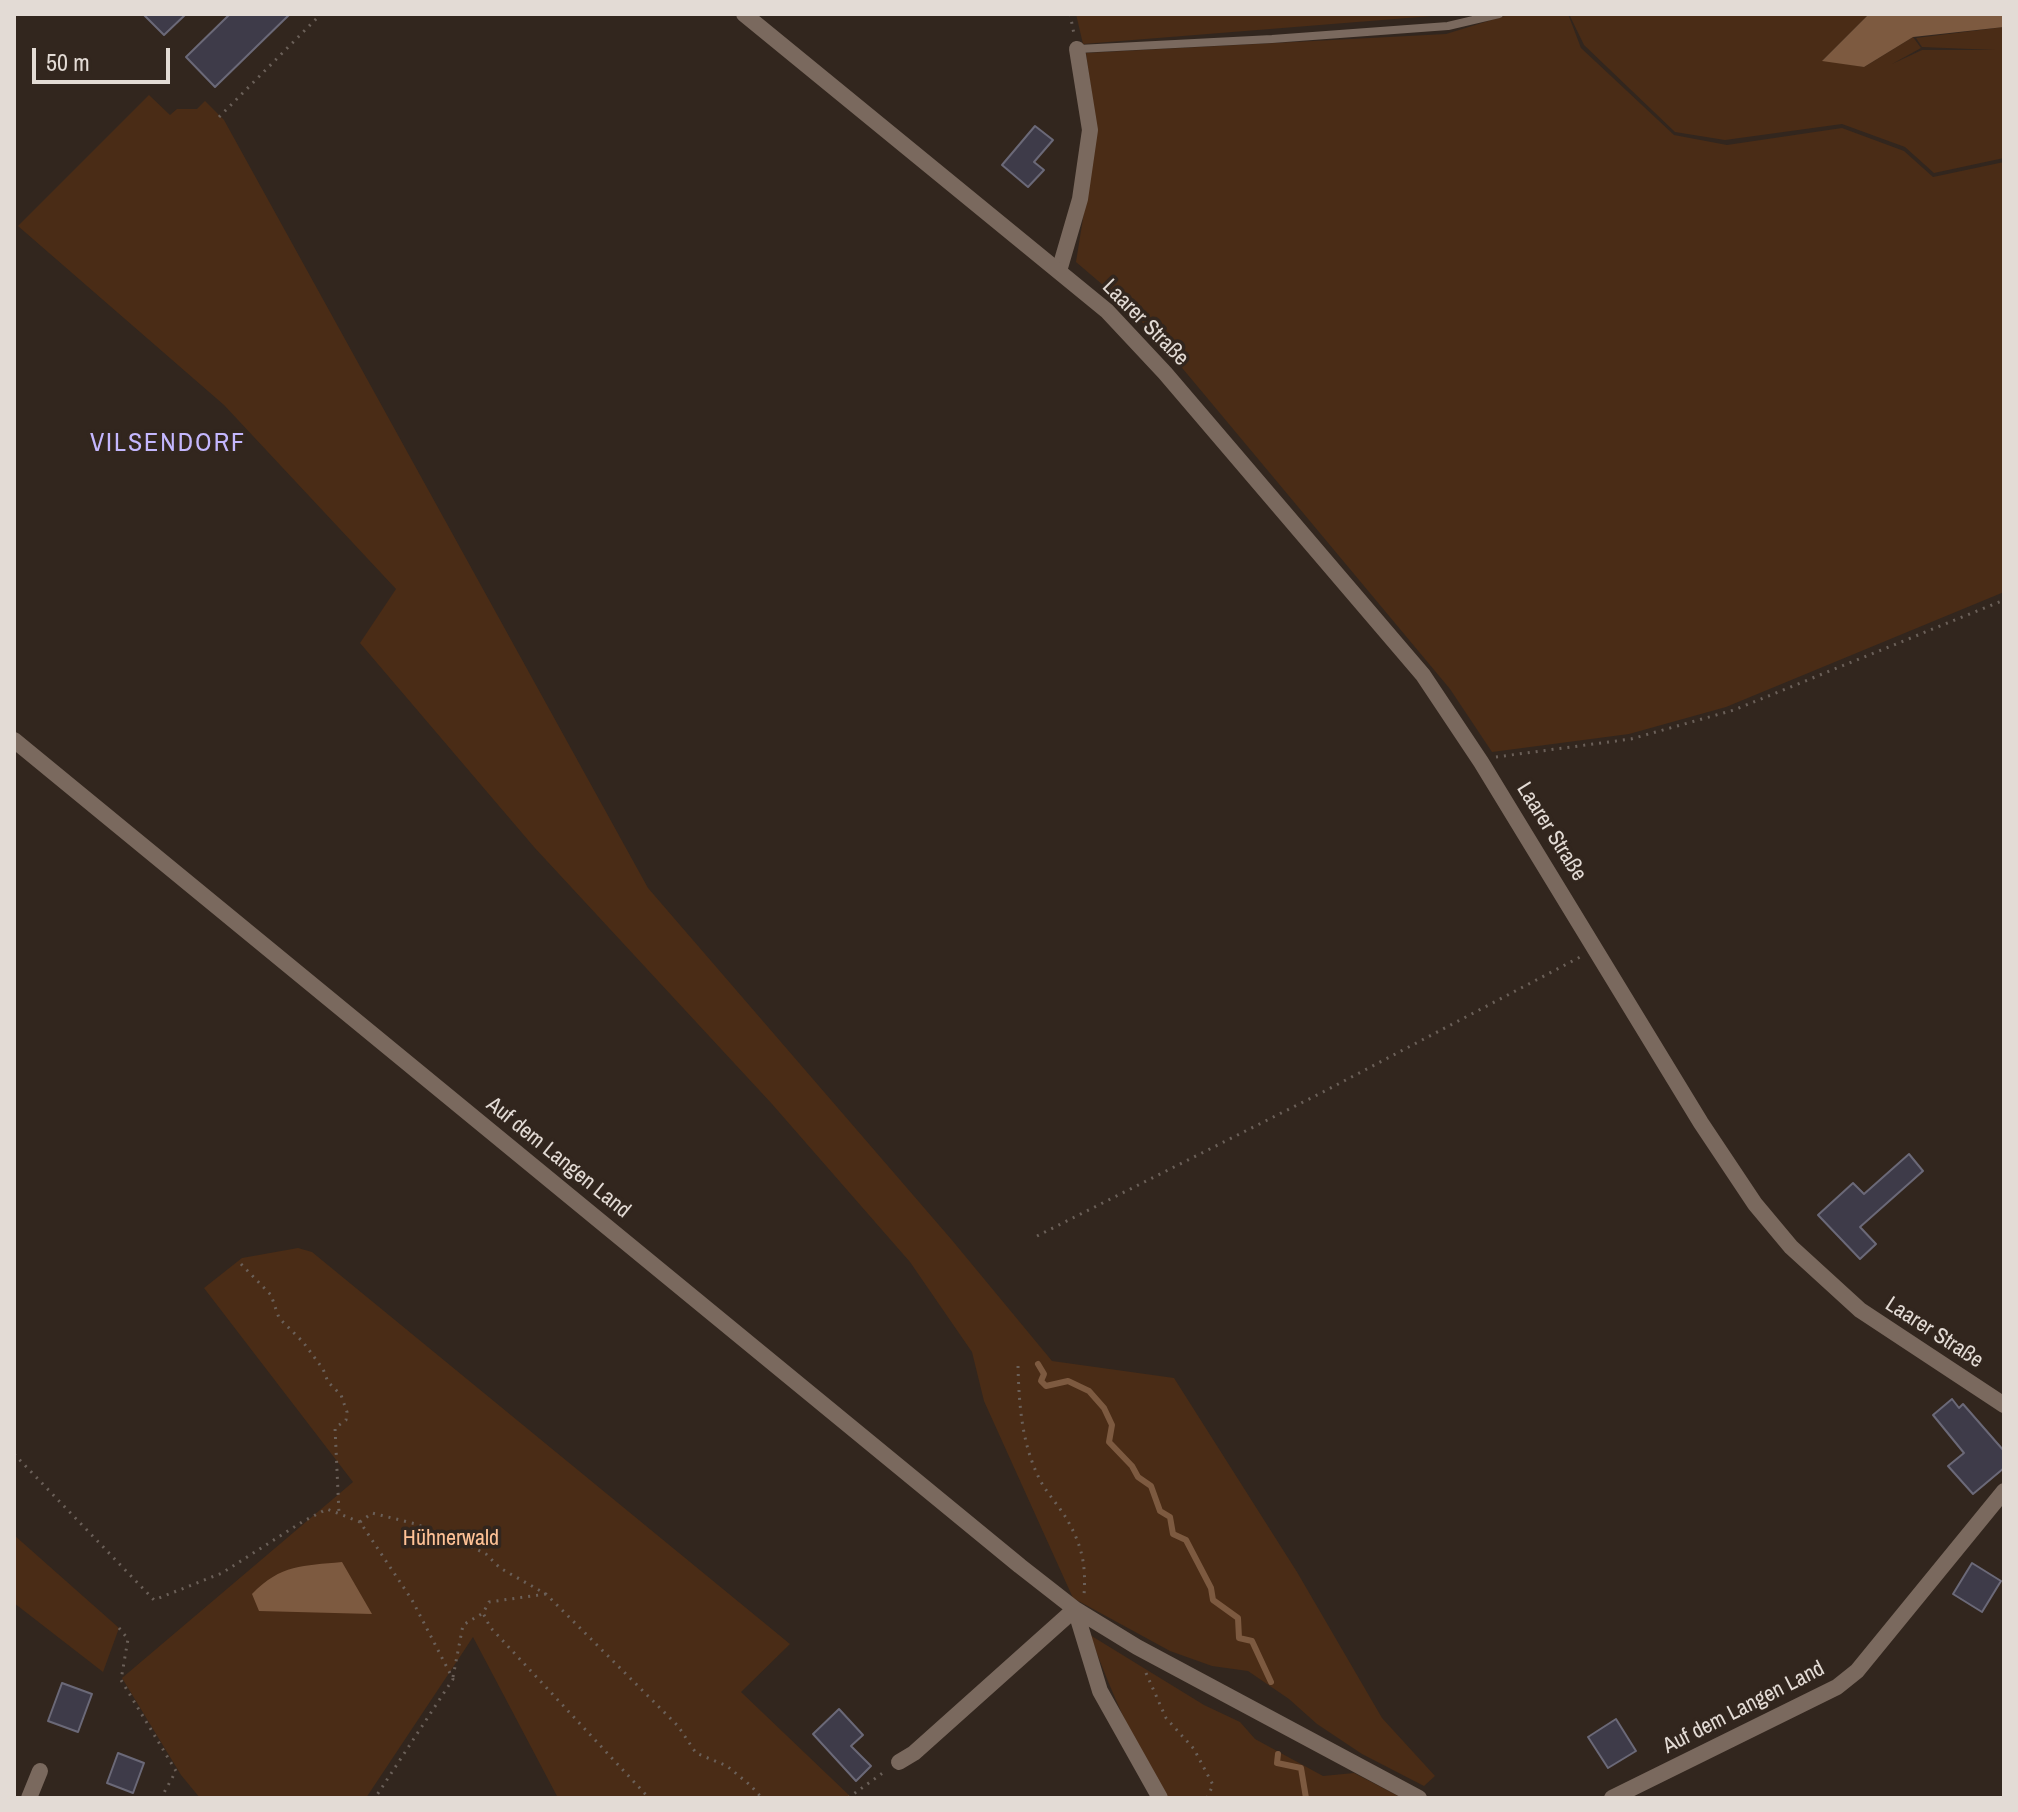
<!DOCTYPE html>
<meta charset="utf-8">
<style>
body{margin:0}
#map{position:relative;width:2018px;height:1812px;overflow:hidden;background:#32261e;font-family:"Archivo Narrow",sans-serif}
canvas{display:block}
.frame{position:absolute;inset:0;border:16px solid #e3dbd5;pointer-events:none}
.scale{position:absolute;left:32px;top:48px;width:138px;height:36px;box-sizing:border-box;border:4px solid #e3dbd5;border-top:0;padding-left:10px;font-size:24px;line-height:28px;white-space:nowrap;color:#e3dbd5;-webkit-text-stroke:6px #32261e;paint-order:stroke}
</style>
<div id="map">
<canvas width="2018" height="1812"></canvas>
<div class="frame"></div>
<div class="scale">50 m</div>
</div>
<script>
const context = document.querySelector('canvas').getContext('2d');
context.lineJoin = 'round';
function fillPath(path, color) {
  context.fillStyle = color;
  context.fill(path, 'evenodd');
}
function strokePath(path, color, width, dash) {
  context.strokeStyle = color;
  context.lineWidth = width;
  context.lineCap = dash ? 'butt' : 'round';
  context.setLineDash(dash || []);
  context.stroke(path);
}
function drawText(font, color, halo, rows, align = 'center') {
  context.font = font + ' "Archivo Narrow",sans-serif';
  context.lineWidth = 7;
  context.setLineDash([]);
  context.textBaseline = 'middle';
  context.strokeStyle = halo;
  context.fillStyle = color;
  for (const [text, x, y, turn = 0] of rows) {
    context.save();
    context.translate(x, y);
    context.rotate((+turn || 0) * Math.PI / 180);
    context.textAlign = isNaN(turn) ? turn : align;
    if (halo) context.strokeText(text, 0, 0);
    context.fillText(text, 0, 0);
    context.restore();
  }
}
fillPath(new Path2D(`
 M1076,14H1457L1083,44Z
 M1511,14H1568L1581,48L1674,135L1727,145L1842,128L1904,151L1933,177L2004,162V592L1726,707L1629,734L1492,752L1450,689L1153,333L1117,297L1076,262L1097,131L1086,53L1446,34Z
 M1569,14H1869L1823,60L1864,67L1913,37L1921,48L1892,64L1922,50H1995L1922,47L1916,38L2004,27V158L1934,173L1905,147L1842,124L1725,140L1675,132L1584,45Z
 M149,95L170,115L177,109H197L205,101L224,120L648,888L951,1239L1052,1361L1174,1378L1297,1572L1382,1718L1435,1776L1424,1786L1362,1754L1317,1724L1289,1699L1248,1671L1212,1666L1170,1651L1073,1598L984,1401L972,1352L910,1262L772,1104L534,847L360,643L396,589L224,405L18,226Z
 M298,1248L312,1252L790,1644L741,1692L852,1798H558L473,1637L366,1798H200L181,1775L122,1678L353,1482L204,1288L242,1258Z
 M14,1535L119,1628L103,1672L14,1603Z
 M1090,1635L1204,1705L1240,1722L1255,1739L1323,1776L1354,1773L1402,1798H1167C1135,1747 1111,1692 1090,1635Z`), '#4a2c16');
fillPath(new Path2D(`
 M1869,14H2004V27L1913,37L1864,67L1822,61Z
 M342,1562L372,1614L259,1611L252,1594C281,1564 303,1566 342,1562Z`), '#7d5a40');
strokePath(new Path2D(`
 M1038,1364L1044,1374L1041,1381L1046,1386L1068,1381L1089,1391L1104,1408L1112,1425L1109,1442L1132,1466L1138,1477L1151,1486L1160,1511L1170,1517L1173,1534L1186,1540L1211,1588L1213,1600L1238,1618L1239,1638L1252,1641L1271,1682
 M1278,1754L1277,1763L1301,1768L1306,1798`), '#7d5a40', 6);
const building = new Path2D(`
 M143,14H186L164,35Z
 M230,14H290L215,87L186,57Z
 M1035,126L1053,140L1034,162L1044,170L1028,187L1002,165Z
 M1909,1154L1923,1171L1860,1227L1876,1244L1860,1259L1818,1215L1853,1183L1864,1194Z
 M1952,1399L1959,1408L1963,1404L2004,1451V1468L1973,1494L1948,1466L1964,1453L1933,1415Z
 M1972,1563L2001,1581L1982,1612L1953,1594Z
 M62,1683L92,1694L78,1732L48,1721Z
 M839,1709L863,1735L851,1746L871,1766L856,1781L813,1734Z
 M1616,1719L1636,1751L1608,1768L1588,1737Z
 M118,1753L144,1763L133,1793L107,1783Z`);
fillPath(building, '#3e3b49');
strokePath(building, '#6b6978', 2);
strokePath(new Path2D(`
 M1070,14L1074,34
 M219,117L321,14
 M1496,757L1631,739L1734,710L2004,600
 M1037,1236L1323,1092L1582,956
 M241,1264L271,1295L279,1318L303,1342L323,1369L328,1382L341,1395L347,1412L346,1420L335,1428L339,1513
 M1018,1366C1019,1406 1022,1446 1041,1482C1049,1496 1061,1508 1069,1523C1083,1548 1086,1568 1084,1595
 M14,1454L154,1600L222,1573L302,1522L327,1509L360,1522L412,1600L453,1679L375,1798
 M360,1522L372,1513L416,1524L462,1542L486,1554L500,1568L546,1594L678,1726L696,1753L727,1766L750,1785L762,1798
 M546,1594L489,1602L483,1613L490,1627L649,1798
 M119,1628L128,1639L121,1680L176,1771L161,1798
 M1146,1673L1166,1718L1194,1749L1213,1785L1207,1798
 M453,1677L463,1625L483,1613
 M848,1798L884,1772`), '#6b6059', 3, [2, 6]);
strokePath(new Path2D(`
 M1078,49L1272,39L1448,26L1499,14`), '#7a695e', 8);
strokePath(new Path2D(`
 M1059,271L1080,199L1090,130L1077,49
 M14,740L1020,1566L1075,1609L1137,1647L1419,1798
 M1075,1609L1100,1691L1160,1798
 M899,1762L914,1753L1075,1609
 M29,1798L40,1771
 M1612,1798L1837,1687L1857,1671L2004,1491`), '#7a695e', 16);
strokePath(new Path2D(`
 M744,14L1107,311L1165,373L1423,675L1481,762L1701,1123L1755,1204L1791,1247L1860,1310L2004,1405`), '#7a695e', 16);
drawText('22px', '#e3dbd5', '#32261e', [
 ["Laarer Straße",1145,323,45],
 ["Laarer Straße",1551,832,58],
 ["Auf dem Langen Land",558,1158,39],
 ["Laarer Straße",1934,1333,33],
 ["Auf dem Langen Land",1744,1708,-27]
]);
drawText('22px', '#ffc296', '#32261e', [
 ["Hühnerwald",451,1539]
]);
context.letterSpacing = '2px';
drawText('26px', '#c4b7fe', '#32261e', [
 ["VILSENDORF",168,444]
]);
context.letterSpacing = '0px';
</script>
